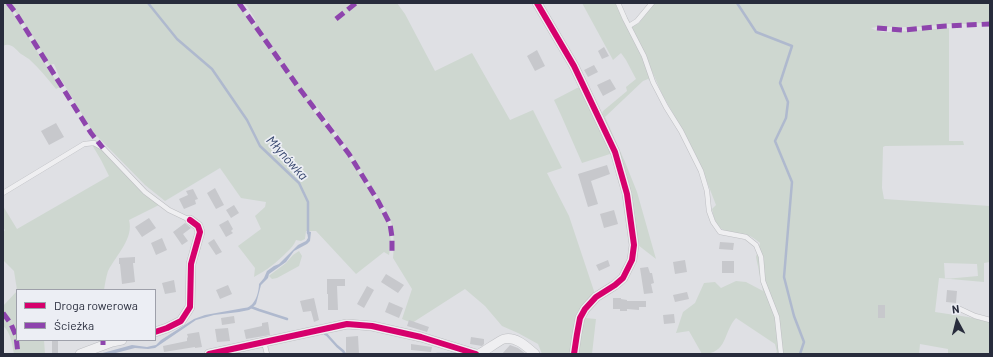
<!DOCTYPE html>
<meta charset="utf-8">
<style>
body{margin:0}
#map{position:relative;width:993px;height:357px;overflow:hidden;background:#dfe0e4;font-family:Barlow,sans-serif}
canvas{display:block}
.frame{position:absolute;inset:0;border:4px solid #282c3c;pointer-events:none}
.legend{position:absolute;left:16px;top:289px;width:140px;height:52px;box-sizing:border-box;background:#eceef4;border:1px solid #9ea0aa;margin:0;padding:5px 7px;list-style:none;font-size:12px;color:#282c3c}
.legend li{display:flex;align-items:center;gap:8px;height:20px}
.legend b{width:20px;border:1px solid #9ea0aa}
.north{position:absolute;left:937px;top:301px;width:40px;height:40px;-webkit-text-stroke:3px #eceef4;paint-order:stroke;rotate:353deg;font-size:11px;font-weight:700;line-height:16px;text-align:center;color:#282c3c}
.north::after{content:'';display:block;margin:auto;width:14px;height:18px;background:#282c3c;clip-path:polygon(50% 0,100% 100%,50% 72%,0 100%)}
</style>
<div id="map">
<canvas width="993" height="357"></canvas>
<div class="frame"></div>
<ul class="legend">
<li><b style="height:5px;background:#d6006c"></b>Droga rowerowa</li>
<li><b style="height:5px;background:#8e44ad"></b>Ścieżka</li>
</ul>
<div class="north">N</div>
</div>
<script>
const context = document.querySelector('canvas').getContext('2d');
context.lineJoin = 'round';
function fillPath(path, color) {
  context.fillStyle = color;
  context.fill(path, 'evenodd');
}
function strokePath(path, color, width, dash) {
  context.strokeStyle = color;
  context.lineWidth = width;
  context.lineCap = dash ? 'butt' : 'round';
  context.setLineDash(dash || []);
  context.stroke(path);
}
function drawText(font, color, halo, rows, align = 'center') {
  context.font = font + ' Barlow,sans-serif';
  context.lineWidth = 3.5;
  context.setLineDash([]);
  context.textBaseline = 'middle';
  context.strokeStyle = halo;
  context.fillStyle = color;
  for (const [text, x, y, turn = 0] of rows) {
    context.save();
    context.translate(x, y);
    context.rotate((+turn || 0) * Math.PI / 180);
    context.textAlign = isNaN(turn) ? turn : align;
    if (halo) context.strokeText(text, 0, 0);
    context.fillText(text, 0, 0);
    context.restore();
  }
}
fillPath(new Path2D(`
 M3,3H6L14,15L60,87L56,89C47,78 39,68 29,59C26,57 24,56 21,54C15,49 11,42 3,46Z
 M9,3H237L254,26L256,21L247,6L243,3H397L405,14L435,71L472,53L510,120L533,110L562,168L547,173L569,216L595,294L585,318L596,319L592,354H542L538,344L518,333L502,326L485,306L465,289L412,323L402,319L412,289L393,258C394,249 394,235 392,225C391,220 387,215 386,210L344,143L316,105L312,109L322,122L325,123L353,163L383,212L389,226L391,243L389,255L384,252L356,274L316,231H306L305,239L301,241L296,240C294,245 291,248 287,252C276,263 267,270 254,277L255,268L238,246L261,229L255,216L265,207L266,202L241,198L220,168L165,201L145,185L93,132L60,78L54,64L49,65L32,35Z
 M582,3H616L644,62L652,82L648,79L643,81L605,117L625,162L637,192L656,259L638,245L601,116L603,111L627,91L626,87L636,79L626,60L621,53L613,60Z
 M654,3H990V22L971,24H946L922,27H877L871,28L875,30L882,32H894L949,28V141H963L964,145L885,146L883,147L882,188L884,199L990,206V262L984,263V282L939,278L935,312L968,317L990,322V354H948V349L920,344L919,354H775L777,352L775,344L736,318C723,332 728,354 702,354L689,331L676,333L683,312L695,303L704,283L715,282L721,288L736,281L746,282L763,291L756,257L760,243C757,241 754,238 750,236C747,235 743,235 740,234C721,231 716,229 712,209L716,205L702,169L690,144L662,94L644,53L631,26L639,23ZM944,263L977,264L978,276L945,279Z
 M582,87L613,153L582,163L561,115L554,100L577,88Z
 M91,143L103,148L145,192L161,204L129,220C134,238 117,254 108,271C106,277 105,284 104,290H17L14,271L3,260V233L5,230L3,228V206L17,229L109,176L101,160Z
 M299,251L302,256L299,266L277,278L272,279L269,276L270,275L286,263L293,255Z
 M17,291V340H44L45,354H14C12,345 11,332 3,326V306Z`), '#ced7d0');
fillPath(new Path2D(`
 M307,231L311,232L310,241L307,244L294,251L286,262L269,274L268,278L261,285L256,304L252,308L249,310L239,312L214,315L196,320L155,348L148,349L135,348L112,354H99L132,345L147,347L151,346L156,345L161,340L194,319L205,315L244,308C246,308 249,307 250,306C256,302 259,291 259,284L264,278L267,271L274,266L279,264L298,245L306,241L308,238Z`), '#afb9ce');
strokePath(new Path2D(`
 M148,3L177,39L212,69L247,120L260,146L299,183L308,202V233
 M737,3L756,32L792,46L780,83L788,102L786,118L775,141L792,182L784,277L794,316L804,342L800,354
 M251,307L259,310L287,319
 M325,334L327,335L337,346L343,351L345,354
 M437,354H459`), '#afb9ce', 2.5);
fillPath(new Path2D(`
 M604,47L609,56L602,59L598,51Z
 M537,50L545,66L535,71L527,56Z
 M594,65L598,72L588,77L584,70Z
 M610,79L616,89L603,96L597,85Z
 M56,123L64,137L49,145L41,131Z
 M607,165L610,174L591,181L598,204L588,207L578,174Z
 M215,188L224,205L216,209L207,193Z
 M193,189L198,199L195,200L196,204L184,209L179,199L188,195L186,191Z
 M234,205L239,213L231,218L226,210Z
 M614,210L618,224L604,228L600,214Z
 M149,218L156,228L142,237L135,227Z
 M228,220L233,229L231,231L233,233L226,237L219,225Z
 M185,223L191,228L183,234L188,241L182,245L173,232Z
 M162,238L167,250L156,255L151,243Z
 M214,239L222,252L216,255L208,243Z
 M720,242L734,243L733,250L719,249Z
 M135,257V263H133L135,282L122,284L120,264H119V258Z
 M608,260L610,266L599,271L596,265Z
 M685,260L687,272L675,274L673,262Z
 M722,261H734V273H722Z
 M648,267L650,273H652L654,283L651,284L653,293L644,294L640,268Z
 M386,274L404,285L398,293L381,282Z
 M327,279H345V286H337L338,310H328V294H327Z
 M174,280L176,292L165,294L162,283Z
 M228,285L232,294L220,299L216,290Z
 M367,286L374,290L364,308L357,304Z
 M947,290L957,291L956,303L946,302Z
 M687,292L689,299L675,302L673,295Z
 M314,298L319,320L314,322L311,311L303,312L300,301Z
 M613,298H621V299L627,300V301H646V307H639V310L627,309V311H620V309H613Z
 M389,302L403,308L399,318L385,312Z
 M878,305H885V318H878Z
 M674,314L675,323L664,324L663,315Z
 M234,316L235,323L222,325L221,318Z
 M409,320L429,327L427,332L407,326Z
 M268,322L270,335L246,339L244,330L262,326V323Z
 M228,328L230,341L217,342L215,329Z
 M199,332L202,347L195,348V347L164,352L163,346L187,341V338L188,337L187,334Z
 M358,336L359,354H346V337Z
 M471,337L484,339V344L482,346L470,344Z
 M52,340H58V353H52Z
 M411,344L432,347L431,352L411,350Z
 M510,345L518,348L526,354H502Z`), '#c7c8cc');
const lane = new Path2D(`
 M618,3L625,19L644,56L653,82L666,107L681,131L701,171L707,191L709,211L713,222L720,232L746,237L756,245L761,257L763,281L777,317L781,354
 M629,26L637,21L652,3
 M3,193L84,144L94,143L103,148L145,192L169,210L190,220
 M960,309L975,316L990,320
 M264,342L267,354`);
const street = new Path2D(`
 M537,3L574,66L615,152L627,194L634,245L632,260L623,278L615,285L596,297L585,309L580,318L577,334L574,354
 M155,332L167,328L181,321L190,307L191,264L200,232L198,226L190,220
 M80,354L112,342L122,340
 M209,354L347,324L372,326L421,337L476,354
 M479,354C485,351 500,340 504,339C516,336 527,347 535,354`);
strokePath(lane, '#bdbec2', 5.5);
strokePath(street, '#bdbec2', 10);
strokePath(lane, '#efeff1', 4.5);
strokePath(street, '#efeff1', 9);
strokePath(new Path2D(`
 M8,3L15,12L91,133L103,148
 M239,3L299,88L349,154L378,201L390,224L392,237V251
 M336,19L356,3
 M877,28L903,30L946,26L990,24
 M3,313L11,324L16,336L18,354
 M103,345V340`), '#8e44ad', 5, [10, 5]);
strokePath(new Path2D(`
 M537,3L574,66L615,152L627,194L634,245L632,260L623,278L615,285L596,297L585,309L580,318L577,334L574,354
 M155,332L167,328L181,321L190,307L191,264L200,232L198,226L190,220
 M209,354L347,324L372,326L421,337L476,354`), '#d6006c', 6);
drawText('italic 13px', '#35456d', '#eceef4', [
 ["Młynówka",287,158,48]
]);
</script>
